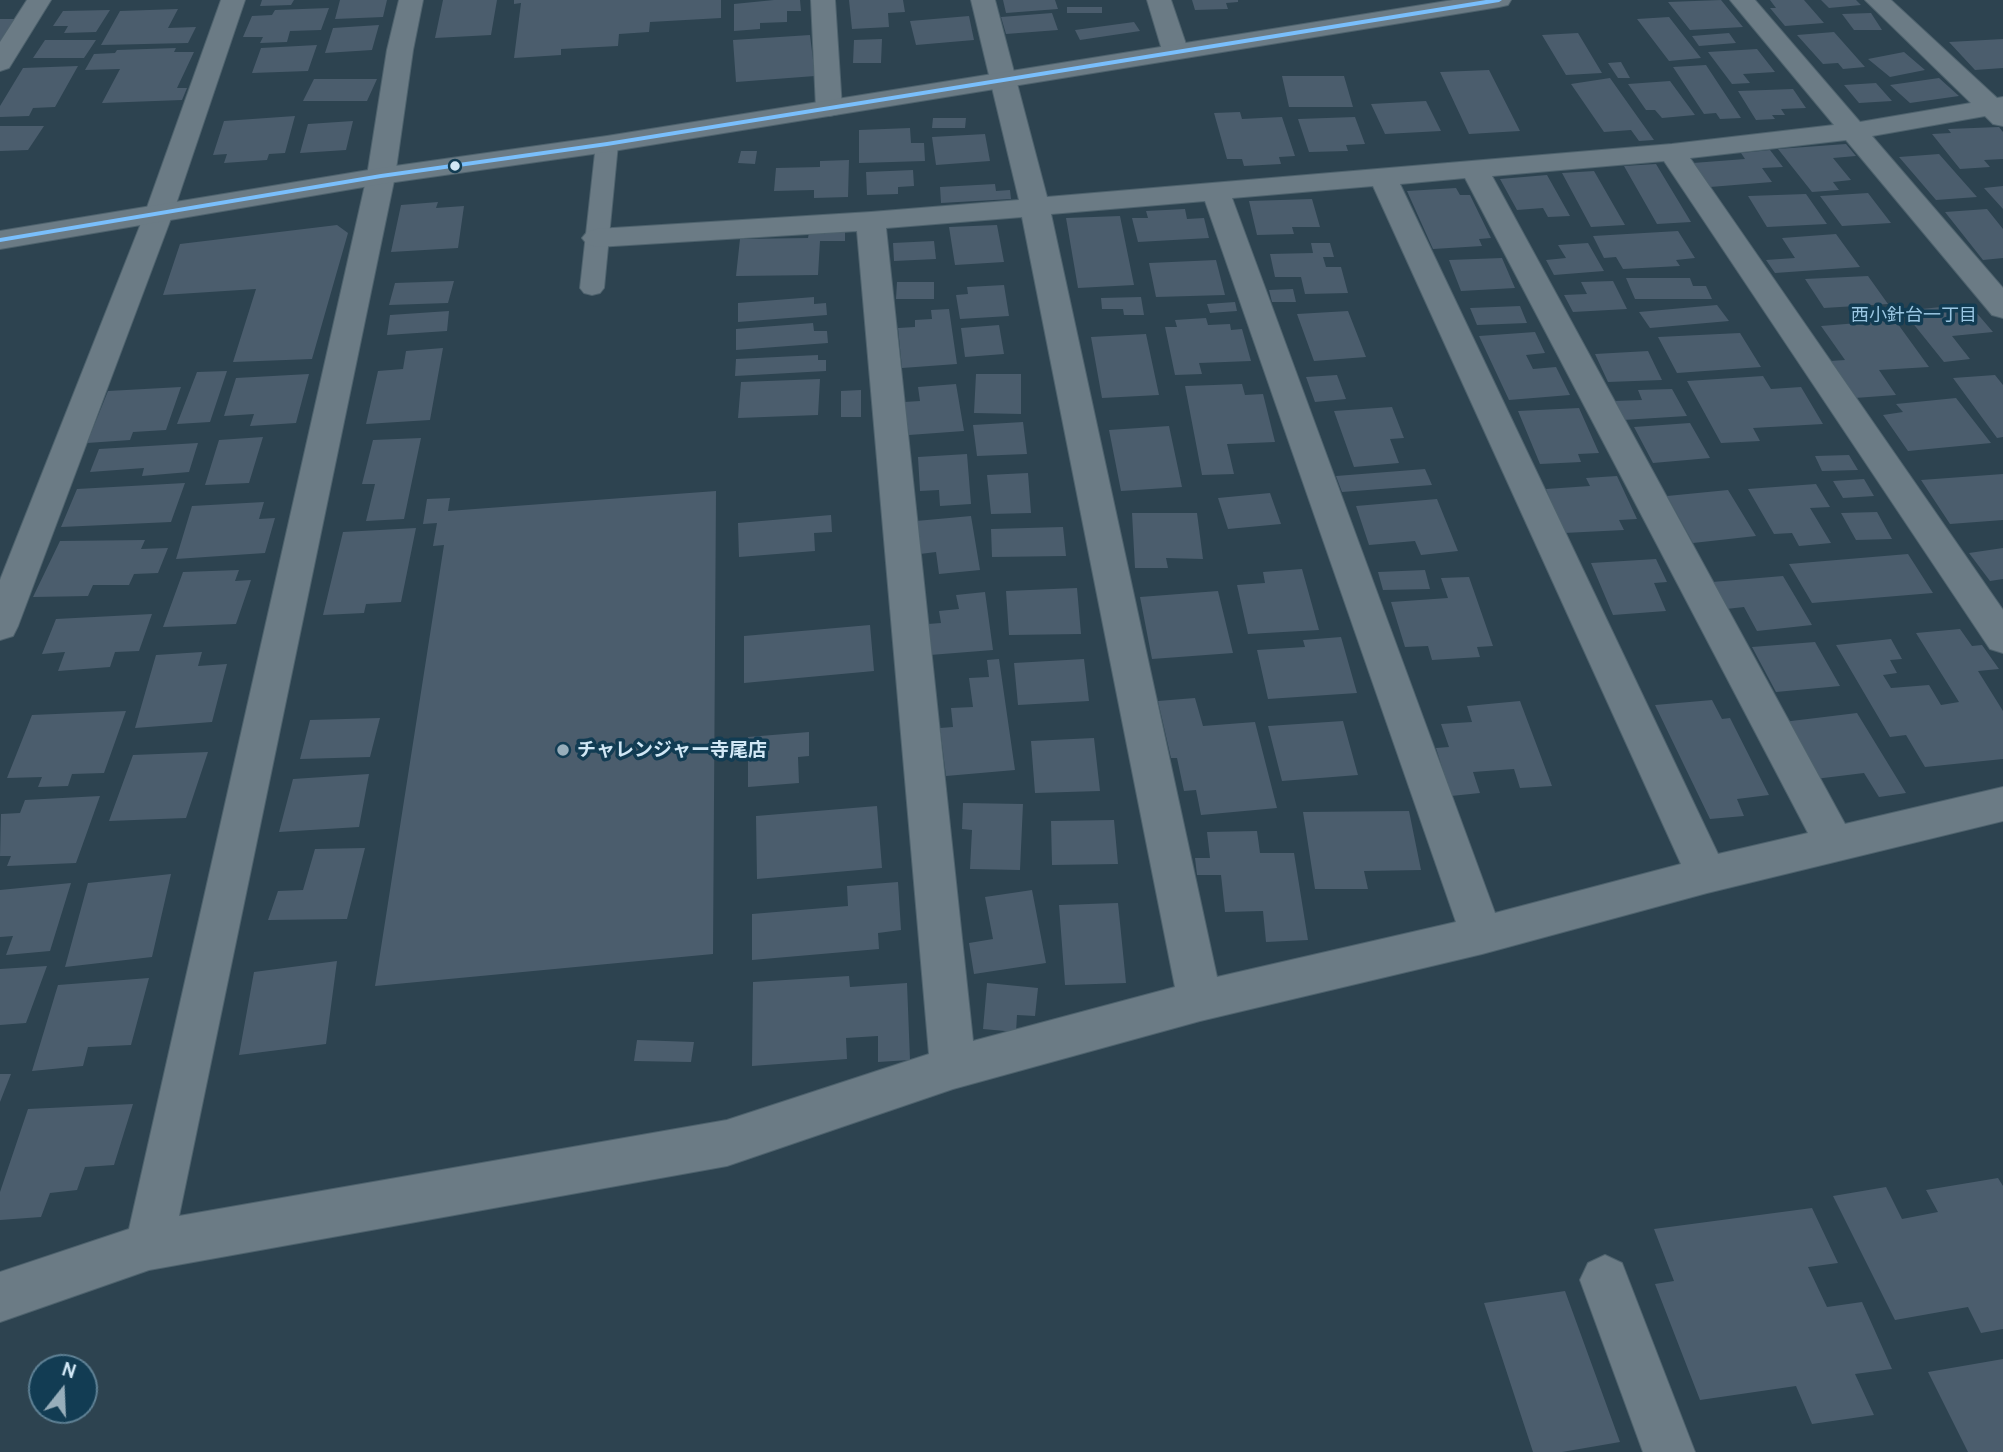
<!DOCTYPE html>
<meta charset="utf-8">
<style>
body{margin:0}
#map{position:relative;width:2003px;height:1452px;overflow:hidden;background:#2d4350;font-family:Cabin,sans-serif}
canvas{display:block}
.north{position:absolute;left:28px;top:1354px;width:70px;height:70px;box-sizing:border-box;background:#123c53;border:2px solid #5e8094;border-radius:50%;rotate:18deg;font-size:19px;font-weight:700;line-height:28px;text-align:center;color:#d1e7f5}
.north::after{content:'';display:block;margin:auto;width:24px;height:32px;background:#98aebb;clip-path:polygon(50% 0,100% 100%,50% 72%,0 100%)}
</style>
<div id="map">
<canvas width="2003" height="1452"></canvas>
<div class="north">N</div>
</div>
<script>
const context = document.querySelector('canvas').getContext('2d');
context.lineJoin = 'round';
function fillPath(path, color) {
  context.fillStyle = color;
  context.fill(path, 'evenodd');
}
function strokePath(path, color, width, dash) {
  context.strokeStyle = color;
  context.lineWidth = width;
  context.lineCap = dash ? 'butt' : 'round';
  context.setLineDash(dash || []);
  context.stroke(path);
}
function drawText(font, color, halo, rows, align = 'center') {
  context.font = font + ' Cabin,"Noto Sans JP",sans-serif';
  context.lineWidth = 7;
  context.setLineDash([]);
  context.textBaseline = 'middle';
  context.strokeStyle = halo;
  context.fillStyle = color;
  for (const [text, x, y, turn = 0] of rows) {
    context.save();
    context.translate(x, y);
    context.rotate((+turn || 0) * Math.PI / 180);
    context.textAlign = isNaN(turn) ? turn : align;
    if (halo) context.strokeText(text, 0, 0);
    context.fillText(text, 0, 0);
    context.restore();
  }
}
fillPath(new Path2D(`
 M262,0H294L291,5L260,6Z
 M340,0H387L383,17L335,19Z
 M443,0H497L491,35L435,38Z
 M514,0H721V18L650,22L649,32L619,34L618,46L561,49V55L514,58L521,3L514,4Z
 M774,0H800L801,11H787V22L760,23V29L734,31V4Z
 M849,0H903L905,12L888,13L889,27L852,29Z
 M1003,0H1055L1058,9L1006,13Z
 M1192,0H1238V2L1226,3L1228,9L1195,10Z
 M1721,0L1743,27L1690,30L1668,2Z
 M1770,0H1804L1824,23L1785,26L1770,8H1776Z
 M1821,0H1856L1861,5L1829,8Z
 M1067,7H1102V13H1067Z
 M329,8L321,30L290,31L287,42L260,43L263,37H243L252,16L272,15L275,10Z
 M178,9L168,28L196,27L188,43L101,45L120,11Z
 M110,10L96,32L64,33L68,26H53L63,11Z
 M1052,13L1058,30L1006,34L1001,17Z
 M1871,13L1882,30H1854L1842,14Z
 M969,16L974,40L916,45L910,21Z
 M1669,17L1701,58L1669,61L1637,19Z
 M0,19H17L0,42Z
 M1134,22L1140,31L1080,40L1075,30Z
 M379,25L372,50L325,53L333,28Z
 M1834,32L1865,67L1843,69L1838,63L1823,64L1797,35Z
 M1578,33L1602,73L1566,75L1542,35Z
 M1729,33L1736,43L1699,46L1692,36Z
 M810,35L815,76L736,82L733,40Z
 M882,39L881,63H853L854,40Z
 M2003,39V68L1975,70L1949,42Z
 M45,40H96L84,58H33Z
 M317,45L308,71L252,73L261,48Z
 M176,48L174,52H194L177,88H187L182,100L102,103L120,69L85,70L94,54L115,53L117,50Z
 M1757,49L1775,72L1743,74L1750,83L1732,84L1708,52Z
 M1904,52L1925,70L1890,77L1868,59Z
 M1621,62L1630,78H1618L1608,63Z
 M1706,65L1741,118L1720,119L1716,113L1704,114L1673,67Z
 M78,66L55,107L33,108L29,116L0,117V106L23,68Z
 M1489,70L1520,131L1469,134L1440,72Z
 M1282,76H1344L1353,107H1289Z
 M1610,78L1654,140L1639,141L1631,130L1604,132L1571,84Z
 M1939,78L1959,96L1910,103L1890,85Z
 M314,79H377L367,101H303Z
 M1670,81L1695,115L1662,118L1655,110H1646L1628,84Z
 M1876,83L1892,101L1859,103L1844,85Z
 M1793,89L1806,108L1781,109L1785,115H1772L1775,119L1756,120L1738,91Z
 M1426,101L1441,131L1385,134L1371,104Z
 M1240,112L1242,119L1282,117L1295,156L1279,157L1281,164L1244,166L1242,159H1227L1214,113Z
 M295,116L285,153L269,154L267,160L224,163L227,154L213,155L224,121Z
 M1355,117L1365,144L1346,145L1348,151L1309,152L1298,119Z
 M933,118H966L965,128H932Z
 M353,121L346,150L300,153L308,124Z
 M0,126H44L28,150L0,151Z
 M1999,127L2003,132V159L1984,160L1990,167L1960,169L1932,134L1951,133L1948,129Z
 M910,128L911,143H924L925,161L859,163V130Z
 M985,134L990,161L936,165L932,137Z
 M1846,144L1856,156L1833,158L1851,180L1833,182L1839,190L1812,192L1778,149Z
 M1770,150L1783,167L1762,168L1772,182L1710,187L1693,163L1745,159L1741,153Z
 M741,151H757L755,164L738,163Z
 M1939,154L1977,197L1936,200L1899,157Z
 M849,160L848,197L814,198V190L774,191L776,168L820,167V161Z
 M1656,164L1691,222L1657,224L1624,166Z
 M913,170L914,186L898,187V194L867,195L866,172Z
 M1594,171L1625,225L1591,227L1562,173Z
 M1547,175L1570,216L1548,217L1543,208L1517,210L1500,179Z
 M995,184L996,191L1010,190L1011,199L941,203L940,187Z
 M2003,186V209L1984,188Z
 M1456,188L1460,195H1470L1491,238L1479,239L1482,246L1433,249L1407,191Z
 M1868,193L1891,223L1842,226L1820,196Z
 M1806,194L1827,224L1767,227L1748,196Z
 M1312,199L1320,227H1292L1294,234L1257,235L1249,201Z
 M438,202L436,208L464,206L458,248L391,252L401,205Z
 M1185,209L1187,219L1204,218L1209,238L1138,242L1132,218H1148L1146,211Z
 M1987,209L2003,229V258L1983,260L1945,212Z
 M1120,216L1134,285L1078,288L1066,218Z
 M337,225L348,233L312,359L233,362L256,289L163,295L180,244Z
 M997,225L1004,262L955,265L949,227Z
 M1678,231L1695,258L1676,260L1680,266L1623,269L1616,257L1604,258L1593,236Z
 M809,232H845V241H820L818,275L736,276L740,239L808,238Z
 M1836,234L1860,267L1775,273L1766,260L1795,258L1782,238Z
 M934,241L936,259L894,261L893,243Z
 M1311,243H1330L1334,257H1323L1326,267H1341L1348,293L1305,294L1301,277H1275L1270,254L1313,253Z
 M1588,243L1604,271L1554,275L1546,260L1566,258L1558,245Z
 M1502,258L1515,288L1461,291L1449,260Z
 M1216,260L1225,295L1156,297L1149,263Z
 M1868,276L1888,304L1824,308L1805,279Z
 M1626,278H1690L1693,286H1706L1712,299H1635Z
 M454,281L448,303L389,305L395,283Z
 M1613,281L1627,309L1573,312L1564,295L1587,294L1581,282Z
 M897,282H934V299H896Z
 M1004,285L1009,316L960,319L956,295L968,294L967,287Z
 M1293,289L1296,302H1272L1269,290Z
 M814,297V304L826,303L827,315L738,322V303Z
 M1141,297L1144,315H1124L1123,309H1102L1101,298Z
 M1235,302L1237,311L1210,313L1207,304Z
 M1969,304L1993,332L1952,336L1970,359L1944,362L1903,311Z
 M1717,305L1729,321L1650,328L1639,312Z
 M1520,306L1527,323L1477,325L1470,308Z
 M949,309L957,364L902,368L898,328L915,327V320L932,319L931,310Z
 M449,311L447,331L387,335L390,315Z
 M1348,311L1366,357L1314,361L1297,314Z
 M1206,318L1208,325L1230,324L1231,330L1242,329L1251,361L1199,363L1202,374L1175,375L1165,327H1177L1175,320Z
 M1895,320L1929,367L1879,370L1896,395L1855,398L1830,361L1845,360L1821,326Z
 M813,323L814,331H827L828,343L736,350V329Z
 M999,325L1004,354L965,357L961,328Z
 M1535,332L1545,353L1526,355L1533,369L1556,367L1570,395L1509,400L1479,336Z
 M1740,333L1761,367L1677,373L1658,337Z
 M1146,334L1159,395L1102,398L1091,337Z
 M443,348L430,420L366,424L378,371L403,369L406,351Z
 M1648,351L1662,380L1608,382L1595,354Z
 M818,355V360H826V371L735,376L736,359Z
 M227,371L210,422L177,424L197,372Z
 M309,374L296,423L250,426L254,414L224,416L236,378Z
 M976,374H1021V414L974,413Z
 M1337,375L1346,399L1315,402L1306,377Z
 M1995,375L2003,385V437L1997,438L1953,378Z
 M1763,376L1771,389L1801,387L1823,424L1753,428L1760,441L1721,443L1687,381Z
 M820,379L818,415L738,418L741,382Z
 M956,384L964,431L909,435L904,402L920,401L918,387Z
 M1242,384L1245,395L1263,394L1275,442L1227,444L1234,474L1202,475L1185,386Z
 M181,387L166,430L133,432L130,440L87,443L108,391Z
 M1672,389L1687,416L1623,420L1614,401L1642,400L1638,390Z
 M861,390V417H841V391Z
 M1956,398L1991,443L1908,451L1883,415L1903,412L1896,404Z
 M1392,407L1404,438L1390,439L1399,463L1354,467L1334,411Z
 M1579,408L1599,453L1578,454L1581,462L1540,464L1518,411Z
 M1023,422L1027,454L977,456L973,425Z
 M1690,423L1710,458L1653,463L1634,427Z
 M1169,426L1182,487L1121,491L1109,430Z
 M263,437L249,483L205,485L219,440Z
 M421,438L404,519L366,521L375,484H362L373,440Z
 M198,443L189,472L142,476L144,468L90,472L99,449Z
 M967,454L971,504L940,506L939,490L920,491L918,457Z
 M1849,455L1858,470L1822,471L1815,456Z
 M1425,469L1432,485L1342,492L1336,476Z
 M1028,473L1031,513L991,514L987,475Z
 M2003,474V520L1950,524L1921,480Z
 M1617,476L1637,519L1619,520L1624,530L1564,533L1546,489L1590,486L1586,478Z
 M1864,479L1874,496L1843,498L1833,481Z
 M185,483L171,522L61,527L77,489Z
 M1816,484L1830,507L1810,508L1831,543L1799,546L1792,533L1774,534L1748,489Z
 M1728,490L1756,536L1693,543L1667,496Z
 M716,491L713,954L375,986L444,545L433,546L437,523L423,524L427,499L450,498L448,511Z
 M1270,493L1281,524L1228,529L1218,498Z
 M1437,499L1458,551L1421,555L1415,541L1369,545L1356,506Z
 M264,502L259,519L275,518L265,553L176,559L192,506Z
 M1877,512L1892,539L1856,540L1841,513Z
 M1132,513H1197L1203,559L1166,558L1168,568H1135Z
 M831,515L832,532L814,533L815,551L739,557L738,523Z
 M971,516L980,570L939,574L936,552L920,554L916,521Z
 M1063,527L1066,556L992,557L991,529Z
 M416,528L401,602L366,604L364,613L323,615L343,532Z
 M145,540L141,549L168,548L158,573L134,574L129,585H93L88,596L33,597L60,541Z
 M2003,548V579L1990,581L1969,553Z
 M1908,554L1933,593L1812,603L1789,564Z
 M1656,559L1667,582L1654,583L1666,611L1613,615L1591,563Z
 M1302,569L1319,630L1248,634L1237,585L1265,583L1263,572Z
 M239,570L235,581L251,580L236,624L163,627L183,572Z
 M1425,570L1430,589L1383,590L1378,572Z
 M1783,576L1812,625L1757,631L1744,607L1726,609L1712,582Z
 M1469,577L1493,646L1477,647L1480,657L1432,660L1428,646L1405,647L1391,602L1448,598L1441,578Z
 M1077,588L1081,634L1009,635L1006,591Z
 M1218,591L1233,653L1152,659L1140,597Z
 M985,592L993,650L930,655L928,624L941,623L939,611L959,609L956,595Z
 M152,614L139,651L115,652L110,667L58,671L65,652L42,654L56,619Z
 M870,625L874,671L744,683V636Z
 M1960,629L1972,646L1982,645L1999,669L1978,671L2003,711V759L1925,767L1906,735L1890,737L1836,645L1891,639L1902,659L1890,660L1897,673L1883,675L1891,688L1929,685L1941,705L1959,702L1916,633Z
 M1341,637L1357,693L1268,699L1257,650L1305,647L1303,640Z
 M1815,642L1840,686L1776,692L1752,647Z
 M202,652L198,666L227,664L212,722L135,728L156,655Z
 M999,659L1015,770L946,776L940,728L953,727L951,708L973,707L969,678L989,677L987,660Z
 M1084,659L1089,701L1018,705L1014,663Z
 M1195,698L1203,726L1255,722L1277,808L1201,815L1196,790L1184,791L1177,758H1171L1158,701Z
 M1712,700L1722,719L1730,718L1769,795L1737,799L1744,816L1710,819L1655,705Z
 M1520,701L1552,786L1520,788L1514,769L1473,772L1480,793L1451,796L1436,748L1449,747L1441,724L1472,722L1467,706Z
 M126,711L104,773L72,774L68,786L38,787L42,777L7,778L32,715Z
 M1857,713L1906,793L1879,797L1864,773L1815,779L1783,722Z
 M380,718L370,757L300,759L310,720Z
 M1343,721L1358,775L1282,781L1268,726Z
 M809,732V756L798,757L799,783L748,787V737Z
 M1094,738L1100,791L1035,793L1031,741Z
 M208,752L186,818L109,821L133,755Z
 M369,774L359,827L279,832L293,779Z
 M100,796L76,863L7,866L11,856H0L1,814L20,813L25,800Z
 M963,803L1023,804L1020,870L970,869L972,830L962,829Z
 M877,806L882,868L757,879L756,816Z
 M1409,811L1421,870L1364,871L1368,889H1315L1303,812Z
 M1114,820L1118,864L1052,865L1051,821Z
 M1257,831L1260,853H1294L1308,940L1266,942L1263,911L1225,912L1221,875H1197L1195,858H1210L1207,832Z
 M365,848L347,919L268,920L278,891L303,890L315,849Z
 M171,874L152,957L65,967L88,883Z
 M898,882L901,930L878,933L879,949L752,960V914L848,906L847,886Z
 M71,883L50,951L6,955L13,936L0,937V890Z
 M1032,890L1046,963L974,974L969,943L993,939L985,897Z
 M1118,903L1126,983L1065,985L1059,905Z
 M337,961L326,1044L239,1055L254,972Z
 M47,966L26,1023L0,1025V969Z
 M849,976L850,987L907,983L910,1060L878,1062V1036L846,1038L847,1059L752,1066L753,982Z
 M149,978L131,1045L88,1047L83,1066L32,1071L58,985Z
 M987,983L1038,988L1035,1016L1017,1015L1016,1032L983,1029Z
 M637,1040L694,1042L691,1062L634,1061Z
 M0,1074H11L0,1102Z
 M133,1104L114,1165L85,1167L77,1190L50,1193L41,1217L0,1220V1192L28,1109Z
 M1998,1178L2003,1186V1329L1981,1333L1968,1307L1895,1320L1833,1196L1886,1187L1902,1219L1938,1212L1926,1190Z
 M1812,1208L1838,1263L1808,1267L1827,1307L1862,1302L1892,1369L1855,1374L1874,1415L1812,1424L1796,1386L1700,1400L1655,1284L1674,1281L1654,1229Z
 M1565,1291L1620,1442L1562,1452H1533L1484,1303Z
 M2003,1359V1452H1968L1928,1372Z`), '#4b5d6d');
const service = new Path2D(`
 M607,138L614,140L618,144L604,288L600,293L592,295L584,293L580,288L596,144L600,140Z`);
const minor = new Path2D(`
 M27,0H51L9,68L0,71V42Z
 M221,0H245L173,213L18,626L13,636L0,640V580L145,213Z
 M399,0H423L413,50L395,176L179,1216L727,1120L929,1054L857,231L597,247L587,244L582,238L587,232L597,229L871,212L1019,200L971,0H995L1047,197L1672,144L1834,125L1730,0H1755L1860,122L1971,103L1865,0H1891L1997,98L2003,97V126L1993,124L1985,116L1872,136L2003,288V318L1992,315L1846,140L1690,158L2003,610V653L1990,649L1664,161L1492,176L1845,824L2003,787V821L1707,893L1482,954L1200,1021L953,1089L727,1166L149,1270L0,1322V1272L129,1229L367,176L387,50ZM1465,178L1808,833L1718,854L1400,184ZM1373,186L1681,864L1495,913L1232,198ZM1205,201L1456,922L1217,977L1051,214ZM1022,217L1175,987L973,1041L886,228Z
 M811,0H835L842,108L838,114L829,116L820,114L816,108Z
 M1147,0H1171L1188,50L1184,55L1175,58L1166,55L1162,50Z
 M1605,1255L1622,1263L1695,1452H1643L1580,1280L1588,1263Z`);
const tertiary = new Path2D(`
 M1453,0H1511L1508,5L1499,7L607,152L381,184L0,249V231L381,168L607,136Z`);
strokePath(service, '#4e626d', 2);
strokePath(minor, '#4e626d', 2);
strokePath(tertiary, '#4e626d', 2);
fillPath(service, '#6b7b85');
fillPath(minor, '#6b7b85');
fillPath(tertiary, '#6b7b85');
fillPath(new Path2D(`
 M1486,0H1502L1499,2L607,146L381,178L0,242V238L381,174L607,142Z`), '#7abffc');
for (const [x, y, r, color] of [
 [455,166,6,"#d1e7f5"],
 [563,750,7,"#98aebb"]
]) {
  const dot = new Path2D();
  dot.arc(x, y, r, 0, 2 * Math.PI);
  context.fillStyle = color;
  context.fill(dot);
  strokePath(dot, '#123c53', 2.5);
}
drawText('18px', '#9bc7e3', '#123c53', [
 ["西小針台一丁目",1914,316]
]);
drawText('bold 19px', '#d1e7f5', '#123c53', [
 ["チャレンジャー寺尾店",577,750]
], 'left');
</script>
